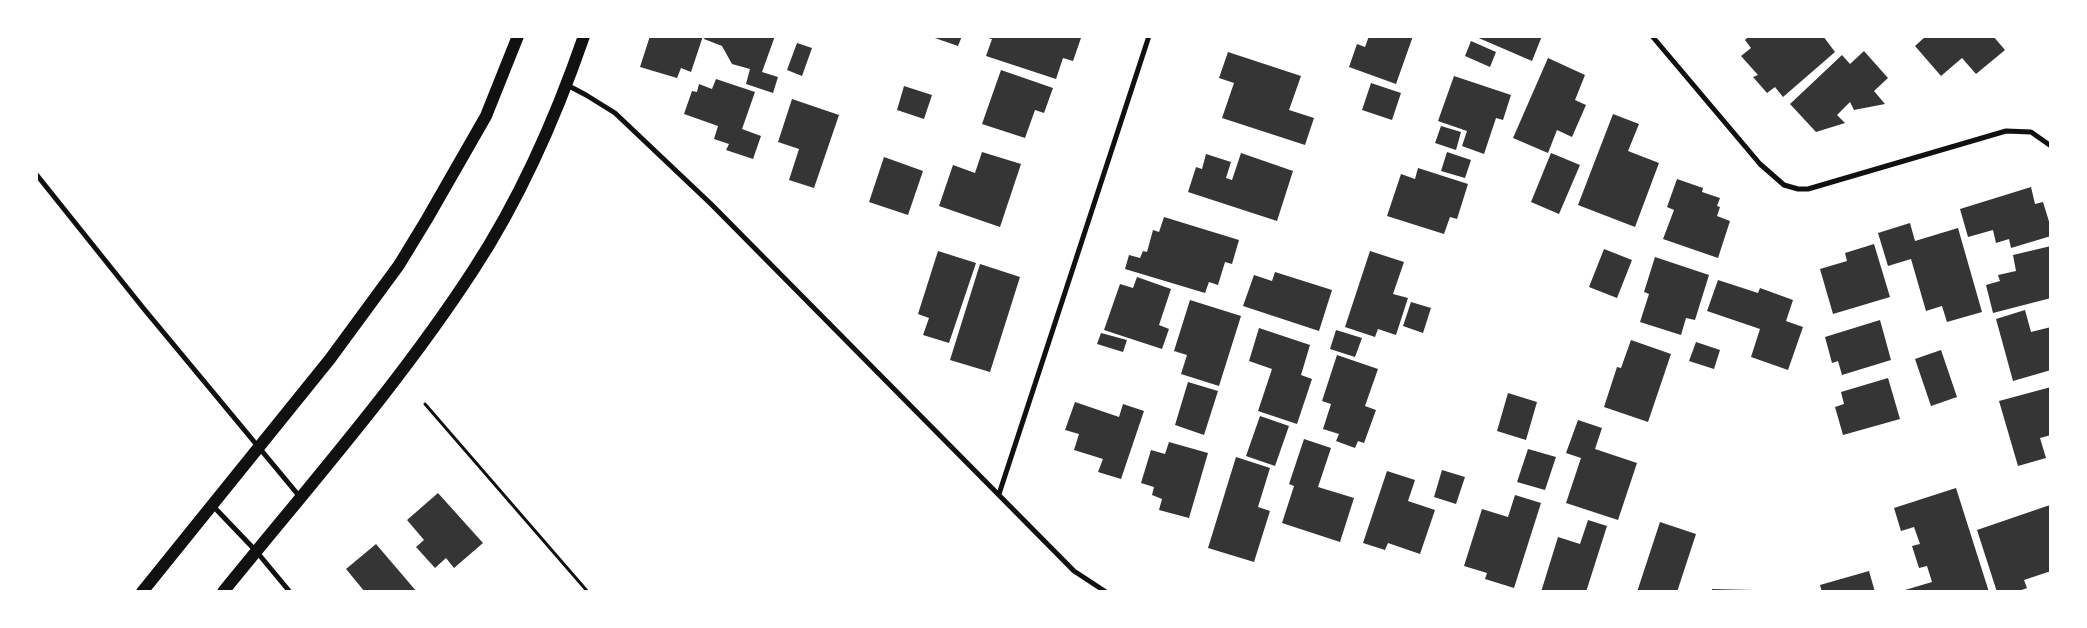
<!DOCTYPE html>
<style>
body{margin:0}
#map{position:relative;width:2087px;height:628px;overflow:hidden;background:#fff;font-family:"Noto Sans",sans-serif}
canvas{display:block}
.frame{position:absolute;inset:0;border:38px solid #fff;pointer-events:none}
</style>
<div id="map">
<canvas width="2087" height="628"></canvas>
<div class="frame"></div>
</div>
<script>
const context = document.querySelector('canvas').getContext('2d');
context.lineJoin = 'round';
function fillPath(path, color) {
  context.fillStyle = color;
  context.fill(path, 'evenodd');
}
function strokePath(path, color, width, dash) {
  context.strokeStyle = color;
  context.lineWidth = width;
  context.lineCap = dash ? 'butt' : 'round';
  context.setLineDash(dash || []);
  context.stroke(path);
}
fillPath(new Path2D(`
 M650,36H703L691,72L681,68L677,78L640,67Z
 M705,36H775L762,72L778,77L773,93L746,84L750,69L732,64L722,46L704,39Z
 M929,36H962L958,46Z
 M1076,36L1081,38L1073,61L1063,58L1056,79L986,56L992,39L983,37Z
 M1369,36H1413L1396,84L1349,67L1357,44L1365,47Z
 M1474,36H1542L1532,61Z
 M1749,36H1823L1835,52L1783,97L1775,87L1767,93L1753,77L1758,75L1741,56L1751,48L1745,40Z
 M1926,36H1993L2005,50L1976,74L1962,58L1941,76L1915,46Z
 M1471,41L1496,52L1490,67L1465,56Z
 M797,43L812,48L802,76L787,70Z
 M1864,51L1888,78L1874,91L1885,104L1854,110L1850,102L1837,115L1845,123L1816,132L1790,104L1842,55L1850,64Z
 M1228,52L1301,76L1289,110L1314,118L1305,145L1222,118L1234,83L1219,78Z
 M1548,58L1585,75L1575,100L1586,105L1572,137L1557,130L1548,153L1513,138Z
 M1001,70L1053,88L1044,113L1035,110L1025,138L982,124Z
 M1454,76L1511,95L1503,120L1496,118L1484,154L1462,146L1467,131L1438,121Z
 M716,79L755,92L742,129L761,136L753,159L726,150L729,144L714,139L718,126L684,114L692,91L697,92L699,84L712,89Z
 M1371,83L1401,93L1392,120L1362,110Z
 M904,86L932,95L924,119L897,110Z
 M792,99L839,115L814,188L789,180L799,149L778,142Z
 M1613,114L1639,124L1628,151L1659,163L1635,227L1578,205Z
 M1441,126L1461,132L1456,150L1435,143Z
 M982,152L1021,164L1000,227L939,206L953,165L975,173Z
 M1447,152L1471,160L1465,178L1441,171Z
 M1241,153L1293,171L1277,221L1188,192L1196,167L1202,169L1206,154L1231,162L1226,178L1232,180Z
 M1551,153L1580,165L1559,214L1531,202Z
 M884,157L923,171L908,215L869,202Z
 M1418,168L1468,184L1457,219L1450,217L1444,234L1387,216L1401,174L1415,179Z
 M1677,179L1703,188L1702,192L1720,198L1717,206L1720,207L1717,216L1730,221L1718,258L1663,239L1674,210L1667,207Z
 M2031,187L2035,204L2043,202L2051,228V236L2011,248L2009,239L1996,243L1993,230L1968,237L1960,209Z
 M1164,217L1239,240L1232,264L1225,262L1218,285L1209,282L1205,293L1125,269L1129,255L1140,258L1143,251L1147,252L1153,230L1159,232Z
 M1910,223L1915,241L1958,228L1982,312L1947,322L1942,306L1926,311L1911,259L1888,266L1878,233Z
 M1874,244L1890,297L1833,314L1820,269L1847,261L1845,253Z
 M2051,246V298L1993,313L1986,285L2000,281L1998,275L2016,271L2013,255Z
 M1604,249L1632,260L1617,298L1589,287Z
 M938,251L976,263L949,343L923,335L929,318L918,314Z
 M1370,251L1404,262L1393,294L1408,298L1396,335L1378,329L1375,337L1345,327Z
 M1655,257L1709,275L1695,320L1686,318L1681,335L1640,322L1649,294L1644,292Z
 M980,264L1020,277L990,372L950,360Z
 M1275,272L1332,290L1319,331L1243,306L1254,275L1272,281Z
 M1137,277L1171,289L1159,325L1169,329L1162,349L1104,330L1120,284L1133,288Z
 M1718,280L1758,293L1760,288L1793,300L1786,321L1803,327L1788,370L1751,357L1760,329L1707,311Z
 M1190,300L1241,316L1219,386L1181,374L1187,355L1174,351Z
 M1411,302L1431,308L1423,333L1403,326Z
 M2025,310L2031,332L2051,327V370L2013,381L1996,319Z
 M1880,320L1891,360L1842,375L1838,361L1832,363L1825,337Z
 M1259,328L1310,345L1301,375L1312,379L1297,424L1258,411L1272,369L1249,361Z
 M1336,330L1362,338L1355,357L1330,349Z
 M1101,333L1127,340L1123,352L1097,344Z
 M1631,340L1671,354L1648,422L1604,407L1617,367L1621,368Z
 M1696,342L1720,350L1714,369L1689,361Z
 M1941,350L1957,397L1931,406L1915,359Z
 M1337,355L1378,369L1365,406L1376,410L1364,443L1358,441L1355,448L1336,441L1339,434L1323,429L1331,404L1322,401Z
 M1888,378L1900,419L1843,435L1835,407L1844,404L1841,392Z
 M1188,382L1218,391L1204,435L1175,425Z
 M2051,387V435L2040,438L2046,458L2018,466L1999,401Z
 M1508,393L1537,402L1526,440L1497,431Z
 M1075,402L1119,417L1123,404L1144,411L1121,479L1098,472L1103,459L1074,450L1079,434L1065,430Z
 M1260,416L1289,426L1275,466L1246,456Z
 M1578,420L1602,428L1595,449L1637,463L1618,520L1566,503L1581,458L1566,453Z
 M1304,439L1331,448L1318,487L1354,498L1340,542L1282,523L1294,486L1289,484Z
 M1169,442L1208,453L1189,518L1159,510L1162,499L1152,495L1154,487L1141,483L1151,450L1165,454Z
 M1528,449L1556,457L1545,490L1517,482Z
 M1236,457L1270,468L1258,507L1270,511L1254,562L1208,548Z
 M1442,470L1465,477L1456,504L1434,497Z
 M1387,471L1415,480L1408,501L1435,510L1420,554L1388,543L1385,550L1363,543Z
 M1956,488L1989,592H1906L1905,590L1932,582L1927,566L1919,568L1912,546L1920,544L1914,527L1901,531L1894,508Z
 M438,493L483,543L454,568L446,558L435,568L416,547L424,540L407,520Z
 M1515,495L1541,503L1514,588L1485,579L1487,573L1464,566L1482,509L1508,517Z
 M2050,505L2051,571L2024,580L2027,588L2016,592H1997L1977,530Z
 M1588,520L1607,526L1586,592H1541L1558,537L1580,544Z
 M1660,522L1696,534L1677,592H1637Z
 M376,544L417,592H365L346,569Z
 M1869,571L1875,592H1822L1820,585Z
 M1712,589L1754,590V592H1712Z`), '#353535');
strokePath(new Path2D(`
 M425,404L588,592`), '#111', 3);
strokePath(new Path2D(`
 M1652,36L1760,164L1784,185L1798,189H1808L2006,131L2031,132L2051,146
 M567,85L586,95L615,113L711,204L1074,571L1106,592
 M36,174L144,309L300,497
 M999,494L1149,36
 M213,506L256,551L290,592`), '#111', 5);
strokePath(new Path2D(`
 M142,592L330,359L399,265L427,219L486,116L518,36
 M223,592C309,486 400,383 474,269C521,197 556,117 584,36`), '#111', 12);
</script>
